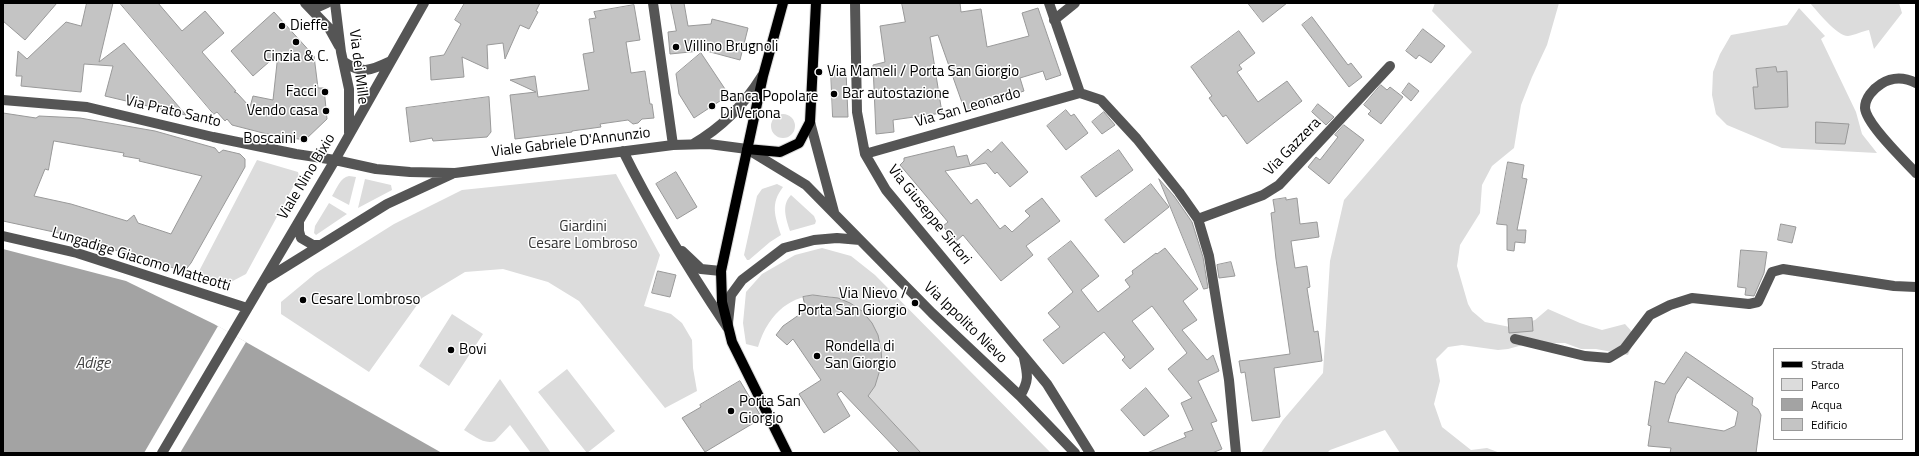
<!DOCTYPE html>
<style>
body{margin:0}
#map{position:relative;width:1919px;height:456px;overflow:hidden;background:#fff;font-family:"Titillium Web",sans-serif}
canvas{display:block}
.frame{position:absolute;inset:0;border:4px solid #000;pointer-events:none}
.legend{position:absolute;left:1773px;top:348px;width:130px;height:92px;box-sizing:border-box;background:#fff;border:1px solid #999;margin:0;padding:5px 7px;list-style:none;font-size:12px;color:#000}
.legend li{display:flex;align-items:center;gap:8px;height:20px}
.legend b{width:20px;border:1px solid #999}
</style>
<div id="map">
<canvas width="1919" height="456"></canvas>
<div class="frame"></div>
<ul class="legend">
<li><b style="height:5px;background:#000"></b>Strada</li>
<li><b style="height:11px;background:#dcdcdc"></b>Parco</li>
<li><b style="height:11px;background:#a3a3a3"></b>Acqua</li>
<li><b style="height:11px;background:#c4c4c4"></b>Edificio</li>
</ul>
</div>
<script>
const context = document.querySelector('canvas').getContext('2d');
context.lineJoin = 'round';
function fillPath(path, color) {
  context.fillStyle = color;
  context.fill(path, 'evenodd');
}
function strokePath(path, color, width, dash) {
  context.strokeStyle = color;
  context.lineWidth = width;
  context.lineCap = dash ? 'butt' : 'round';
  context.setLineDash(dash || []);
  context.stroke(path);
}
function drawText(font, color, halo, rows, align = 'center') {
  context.font = font + ' "Titillium Web",sans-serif';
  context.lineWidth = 3;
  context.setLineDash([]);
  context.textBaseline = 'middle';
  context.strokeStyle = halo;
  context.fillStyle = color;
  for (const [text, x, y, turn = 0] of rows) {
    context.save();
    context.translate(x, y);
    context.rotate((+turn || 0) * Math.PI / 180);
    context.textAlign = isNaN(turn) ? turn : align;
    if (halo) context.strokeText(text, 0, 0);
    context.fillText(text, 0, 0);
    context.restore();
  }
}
fillPath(new Path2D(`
 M1435,3H1559L1547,45L1532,77L1521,105L1514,148L1492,166L1482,185L1480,213L1460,245L1457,266L1468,304L1472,311L1485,322L1510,327L1535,320L1548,309L1580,323L1602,330L1625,324L1636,336L1628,355L1596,349H1581L1565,343H1530L1508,349L1498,350L1462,345L1448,347L1436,359L1440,381L1434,404L1442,427L1471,450L1487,448L1500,453H1400L1385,430L1330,450L1327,453H1261L1283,420L1323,373L1330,261L1344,200L1472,52L1432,11Z
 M1810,3H1899L1902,13L1874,49L1869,30C1863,31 1855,35 1848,36C1837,36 1817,11 1810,3Z
 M1799,8L1825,36L1821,39L1856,112L1862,134L1877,153L1782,148L1727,125L1716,114L1712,95L1713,72L1720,54L1731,35L1787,25Z
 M771 126a12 12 0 1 1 24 0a12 12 0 1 1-24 0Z
 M257,160L298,172L299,176L246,274L227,284L197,275Z
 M616,174L660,255L644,306L671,314L682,323L692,340L693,368L697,391L665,408L579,301L548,282L503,269L465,272L422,298L369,372L281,314V302L316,273L394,224L462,190Z
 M349,176L356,177L349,205L332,196C337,188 340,178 349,176Z
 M365,179L391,185L392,190L358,208Z
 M777,184L783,187C770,204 775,216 781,235L770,242L749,260H747L744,255L757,196L762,189Z
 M791,195L814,216L816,221L815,224L790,231C786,219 781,205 791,195Z
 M329,203L347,214L316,235L314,233L315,226Z
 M822,248L851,256L875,275L1051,453H921L868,396C922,311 789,245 758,347L746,344L743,323L746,292L762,274L795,255Z
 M452,314L483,334L449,386L419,366Z
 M567,369L615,431L587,453L538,392Z
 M500,379L551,453H531L510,425L495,441C484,445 473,435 464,430Z`), '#dcdcdc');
fillPath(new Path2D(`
 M3,249L126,281L214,324L442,453H3Z`), '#a3a3a3');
fillPath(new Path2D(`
 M218,326L246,342L180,453H144Z`), '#fff');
const building = new Path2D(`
 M3,3H57L25,40L3,21Z
 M87,3H113L99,62L124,43L186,115L105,96L113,66L84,64L81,92L21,86L22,76H16L18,51L27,59L66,22L81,26Z
 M120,3H158L182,31L205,11L224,33L202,52L236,91L234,92L237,93L250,107L253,96L273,100L278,54L253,76L231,51L274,12L314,56L318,88H324L327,119L305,140L267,134L232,125L227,119L225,121L217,112L214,114Z
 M465,3H540L536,11L538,12L529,29L520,25L505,59L503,43L487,45L488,69L462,57L464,77L431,80L430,57L444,55L461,24L455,20Z
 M671,3H684L688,26L711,24L712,19L748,28L740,60L699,49L700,51L670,54L668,32L676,31Z
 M902,3H960L961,12L981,9L987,47L1029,36L1022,13L1038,8L1061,75L1046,80L1043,71L1020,78L1024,91L965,111L938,35L930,37L942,113L893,120L894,132L876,134L873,65L885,62L880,26L905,22Z
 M1248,3H1287L1263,22Z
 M634,5L640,40L626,42L631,73L645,71L650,104H652L654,118L642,119L638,123L633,124L628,120L600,124L601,127L572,131V132L515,139L510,95L536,92L510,80L535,76L538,97L589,90L583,54L594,52L589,19L596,18L594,12Z
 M1312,17L1348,65L1351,63L1362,77L1349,87L1302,25Z
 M1423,29L1445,46L1431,63L1419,55L1416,59L1406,51Z
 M1239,31L1255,53L1239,65L1242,69L1237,72L1258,102L1287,81L1302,101L1247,144L1226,115L1223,117L1209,98L1212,96L1191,67Z
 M701,53L729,95L694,118L679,94L676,74Z
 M1776,67L1777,72L1787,71L1788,107L1755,109L1753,87H1758L1756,69Z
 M831,71H846L848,117H833Z
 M1409,83L1419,91L1411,101L1402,93Z
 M1381,85L1387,90L1390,87L1403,97L1381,124L1368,114L1371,111L1364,105Z
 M489,97L491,132L487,137L433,141L432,138L410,142L406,108Z
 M1318,104L1334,117L1326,125L1312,112Z
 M1066,110L1071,116L1074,114L1088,133L1066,150L1047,126Z
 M1104,112L1115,125L1102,134L1092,122Z
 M3,113L36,118L39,116L80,118L155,131L215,148L219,153L223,150L240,154L245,159V167L191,263L187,268L177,269L63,234L3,221ZM54,141L124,153L123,156L140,159L139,161L202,176L171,234L138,223L134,215L127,221L71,204L34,196L45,169L48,170Z
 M1816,122L1849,124L1845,144L1816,143Z
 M1344,125L1364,140L1329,184L1308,167L1316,157L1320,160L1338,137L1335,135Z
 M1002,142L1028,172L1010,187L997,172L995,174L986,163L945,171L971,204L977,199L1000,229L1005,225L1012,232L1030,216L1025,211L1042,198L1060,221L1026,246L1033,255L1001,281L963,235L955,242L943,226L948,222L900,165L904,161V158L954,146L957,157L967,155L970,165L988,149L991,152Z
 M1119,150L1133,170L1096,197L1081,177Z
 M1508,162L1524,165L1522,178L1527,179L1517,230H1526L1525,243L1515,242L1514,251L1507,250V225L1497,224Z
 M676,172L697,207L677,219L656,184Z
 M1159,179L1174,196L1192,222L1203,257L1208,288L1204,289Z
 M1151,184L1169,207L1124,243L1105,220Z
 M1286,198V200L1297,198L1300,224L1317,222L1319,237L1291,241L1295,268L1307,266L1310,287L1307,288L1314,332L1318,331L1322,361L1274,368L1280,417L1252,421L1245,372L1241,373L1239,361L1290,354L1276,259L1271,213L1275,212L1273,200Z
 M1781,224L1796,227L1792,243L1778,240Z
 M1071,241L1099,276L1081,290L1098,312L1130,287L1125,280L1133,274L1132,271L1156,253L1157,254L1165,248L1198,289L1183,301L1197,320L1182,330L1207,360L1213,355L1219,371L1198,381L1217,421L1211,423L1222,449L1212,453H1147L1186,437L1184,433L1193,430L1181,403L1192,398L1168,369L1187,353L1152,306L1132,321L1154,349L1130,369L1122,360L1125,357L1104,332L1063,364L1043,340L1060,327L1048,313L1073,292L1048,259Z
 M1741,250L1767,252L1764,273L1754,296L1745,295L1746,288L1738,287Z
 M1231,262L1235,276L1219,278L1217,265Z
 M658,271L676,275L670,297L652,293Z
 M813,295L838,298L850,303L862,311L872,323L878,335L881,350L882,363L875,386L868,396L921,453H900L841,391L837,394L850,416L824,433L799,394L821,380L793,339L787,345L776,335L783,326L806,310L803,297Z
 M1532,318L1533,331L1509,333L1508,319Z
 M1686,352L1753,398L1752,405L1758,409L1761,415L1756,453H1670L1671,448L1648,446L1651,426L1648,425L1655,381L1664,384ZM1688,377L1738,412L1735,426L1724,431L1668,422L1676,395Z
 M740,381L762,418L705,452L682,418L701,407L700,405Z
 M1146,388L1169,416L1144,436L1121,410Z`);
fillPath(building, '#c4c4c4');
strokePath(building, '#999', 1);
const major = new Path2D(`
 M783,3L763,76L721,271L722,302L732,342L787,453
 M747,149L780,152L799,143L810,122L816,3`);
strokePath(major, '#dbdbdb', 12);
strokePath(new Path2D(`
 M305,3L329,28L339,46
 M335,3L341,52L349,89V133
 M653,3L673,145
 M855,3L857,112L865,154L886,190L1047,384L1090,453
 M1049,3L1080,93
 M309,7L316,8L327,3
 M1054,20L1075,3
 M344,62C363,75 372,70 391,61
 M1916,83C1904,77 1892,77 1881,84C1873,89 1865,98 1865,108C1866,124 1904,160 1916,173
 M1080,93L1101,100L1137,139L1179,192L1198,219L1209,256L1229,380L1236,453
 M3,100L87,107L213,137L296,154L335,160L376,169L410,172L455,173L673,145L709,144L747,149L806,185L932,313L1020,396L1075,453
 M810,122L834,212
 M693,144C723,127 744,105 762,76
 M623,151C653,212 689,270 727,327
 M865,154L1080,93
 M1198,219L1263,195L1279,185L1390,66
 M299,221V231L301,238L313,245H321
 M3,236L77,253L247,308
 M682,251L701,269L721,271
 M266,279L387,204L452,174
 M728,323L731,295L742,280L784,248L814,240L837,238L860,240
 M1515,339L1585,356L1609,358L1624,349L1650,315L1670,305L1692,298L1749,304L1758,302L1772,272L1783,269L1894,286L1916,287
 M1020,396C1029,381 1028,376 1024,358
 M162,453L335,160L424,3`), '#555', 10);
strokePath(major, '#000', 10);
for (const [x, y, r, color] of [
 [282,26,4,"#000"],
 [296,42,4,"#000"],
 [676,47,4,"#000"],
 [819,72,4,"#000"],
 [325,92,4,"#000"],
 [834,94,4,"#000"],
 [712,106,4,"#000"],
 [326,111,4,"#000"],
 [304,139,4,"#000"],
 [303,300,4,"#000"],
 [915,303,4,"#000"],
 [451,350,4,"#000"],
 [817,356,4,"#000"],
 [731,411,4,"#000"]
]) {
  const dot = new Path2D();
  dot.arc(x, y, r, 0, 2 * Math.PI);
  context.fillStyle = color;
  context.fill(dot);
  strokePath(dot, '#fff', 1.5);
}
drawText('15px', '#000', '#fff', [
 ["Dieffe",290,26],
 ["Villino Brugnoli",684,47],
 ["Cinzia & C.",296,57,"center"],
 ["Via Mameli / Porta San Giorgio",827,72],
 ["Facci",317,92,"right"],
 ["Bar autostazione",842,94],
 ["Banca Popolare",720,97],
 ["Di Verona",720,114],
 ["Vendo casa",318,111,"right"],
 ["Boscaini",296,139,"right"],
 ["Via Nievo /",907,294,"right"],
 ["Porta San Giorgio",907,311,"right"],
 ["Cesare Lombroso",311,300],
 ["Rondella di",825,347],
 ["San Giorgio",825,364],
 ["Bovi",459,350],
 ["Porta San",739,402],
 ["Giorgio",739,419]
], 'left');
drawText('15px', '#000', '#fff', [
 ["Via dei Mille",358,67,83],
 ["Via San Leonardo",968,108,-16],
 ["Via Prato Santo",173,112,13],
 ["Viale Gabriele D'Annunzio",571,143,-7],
 ["Via Gazzera",1293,147,-46],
 ["Viale Nino Bixio",307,177,-59],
 ["Via Giuseppe Sirtori",929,215,51],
 ["Lungadige Giacomo Matteotti",141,260,17],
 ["Via Ippolito Nievo",965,323,44]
]);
drawText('15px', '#333', '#fff', [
 ["Giardini",583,227],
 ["Cesare Lombroso",583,244]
]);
drawText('italic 16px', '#444', '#fff', [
 ["Adige",93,364]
]);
</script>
